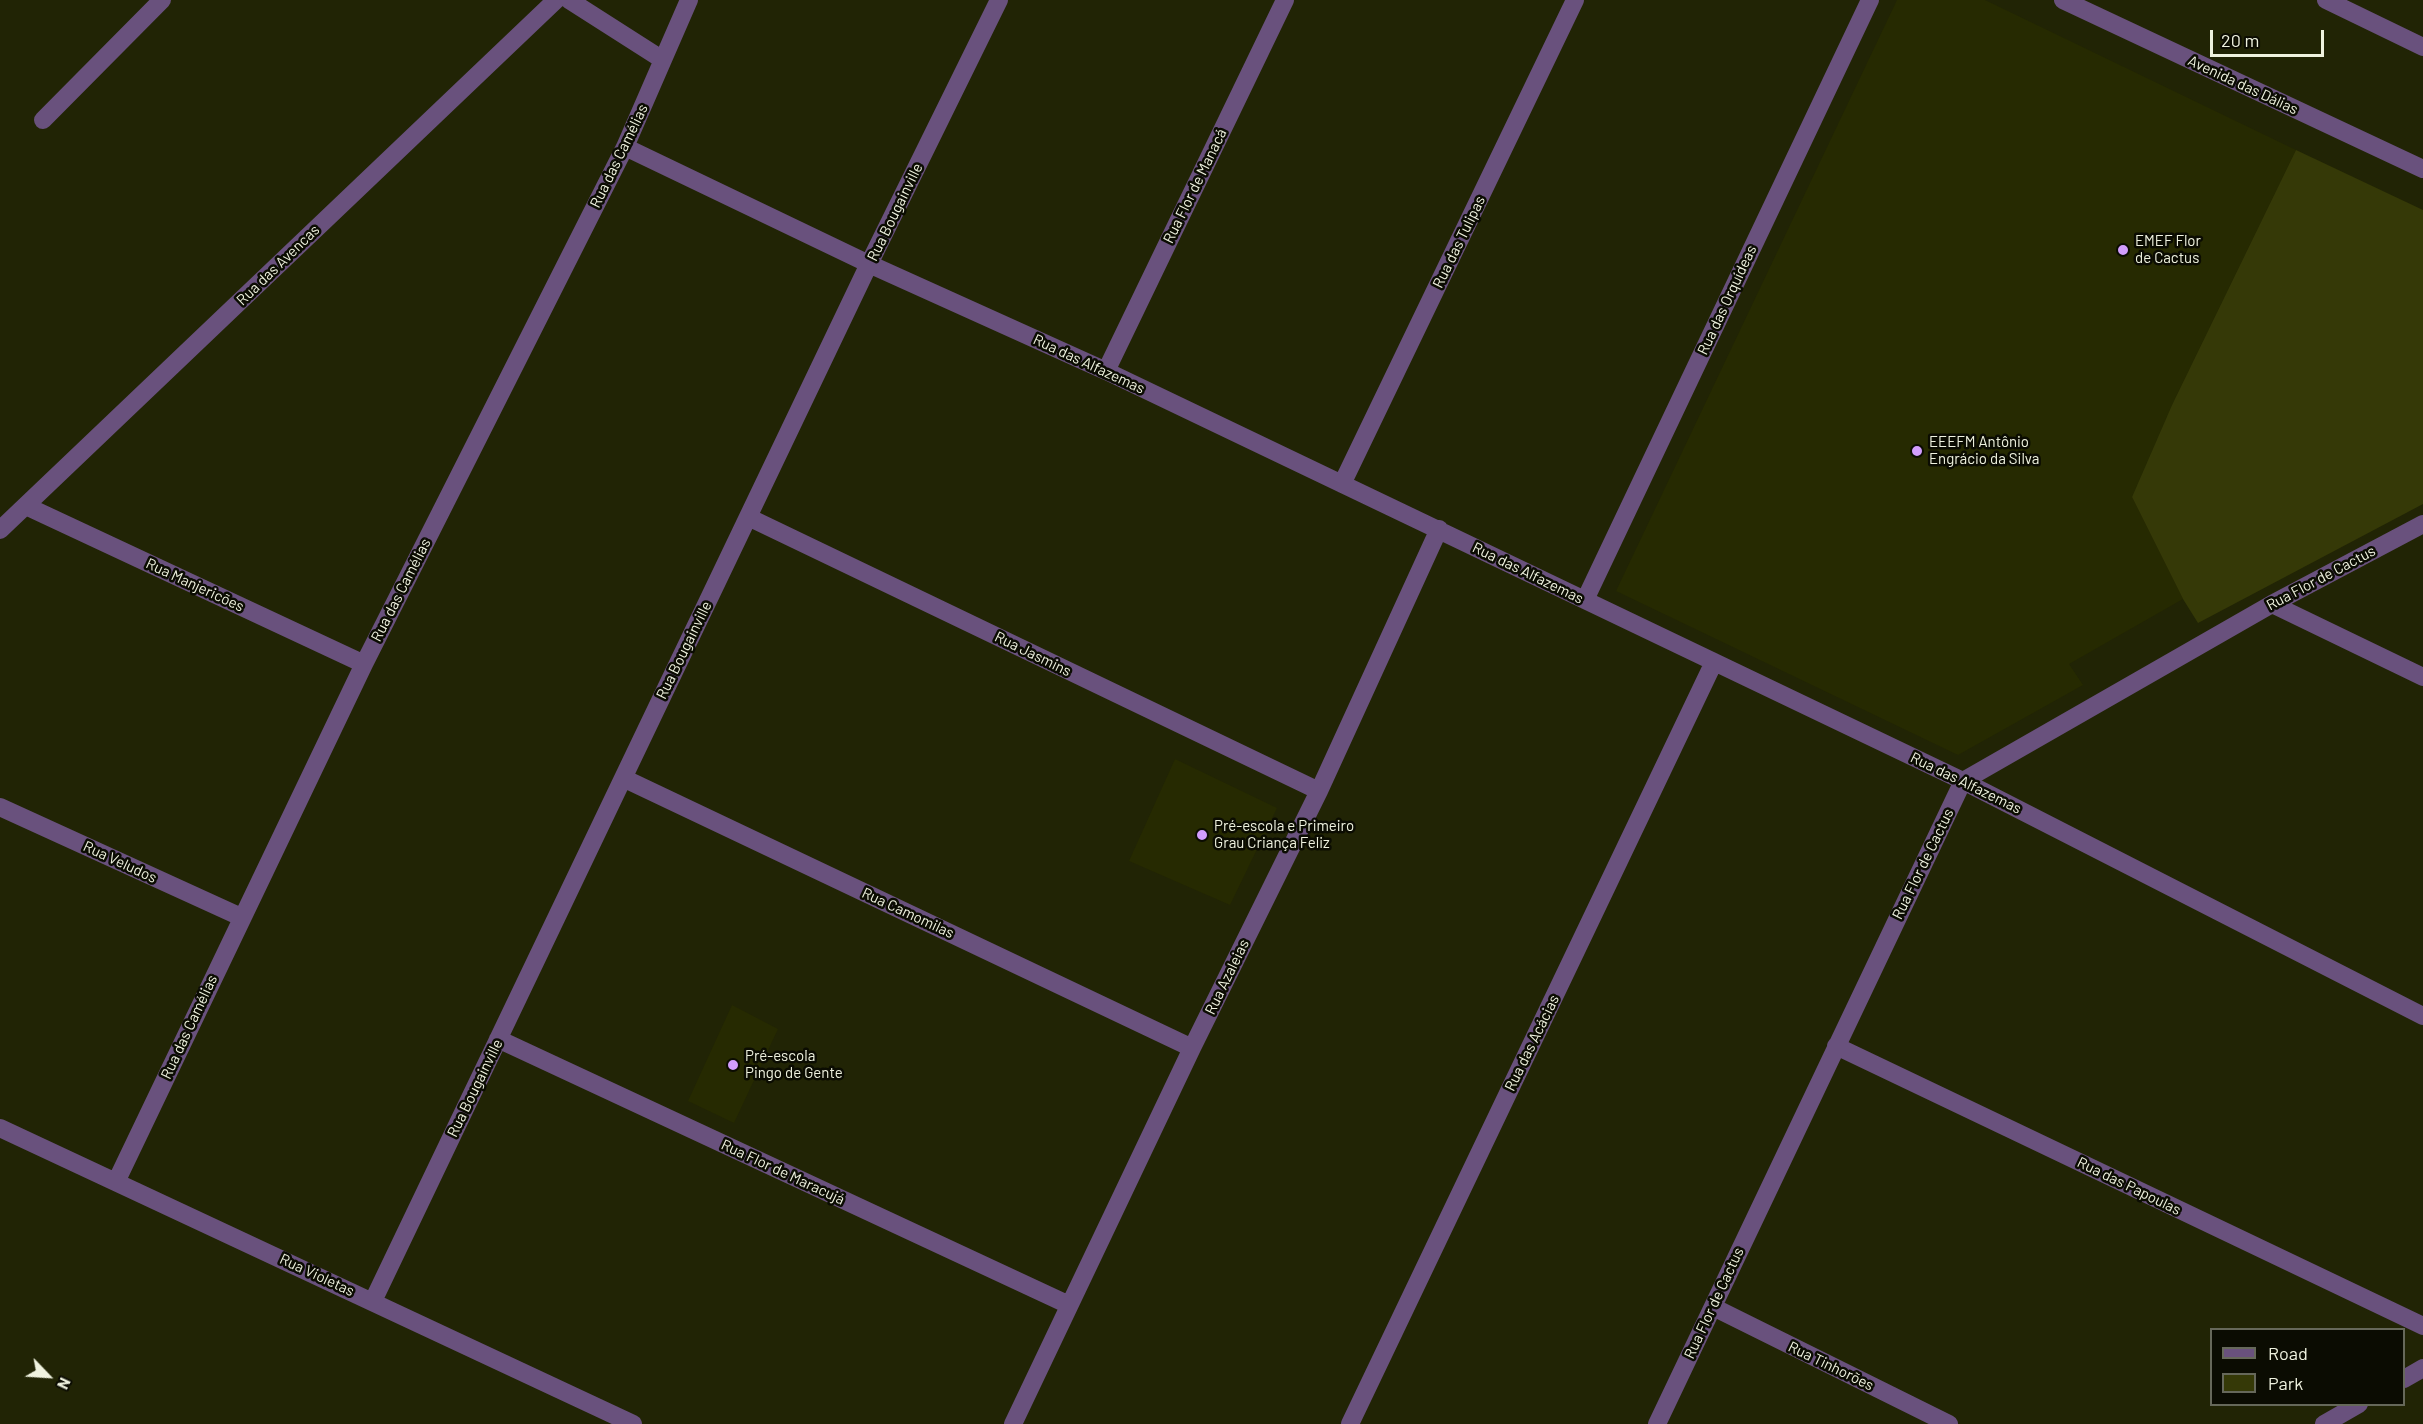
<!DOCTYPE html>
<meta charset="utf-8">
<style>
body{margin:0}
#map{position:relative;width:2423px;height:1424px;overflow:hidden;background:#212405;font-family:Barlow,sans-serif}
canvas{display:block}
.legend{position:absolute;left:2210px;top:1328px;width:195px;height:78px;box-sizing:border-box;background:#0b0c02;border:2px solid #66685a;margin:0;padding:8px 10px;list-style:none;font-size:18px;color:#eff2df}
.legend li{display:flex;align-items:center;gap:12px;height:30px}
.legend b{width:30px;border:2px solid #66685a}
.north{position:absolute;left:18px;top:1346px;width:60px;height:60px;-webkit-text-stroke:4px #0b0c02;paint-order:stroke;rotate:115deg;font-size:16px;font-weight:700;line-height:24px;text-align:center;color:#eff2df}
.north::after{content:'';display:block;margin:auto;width:21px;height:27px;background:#eff2df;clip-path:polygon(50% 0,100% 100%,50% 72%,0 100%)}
.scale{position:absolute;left:2210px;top:30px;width:114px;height:27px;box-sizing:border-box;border:3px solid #eff2df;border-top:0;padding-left:8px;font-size:18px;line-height:21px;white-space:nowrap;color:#eff2df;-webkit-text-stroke:4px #0b0c02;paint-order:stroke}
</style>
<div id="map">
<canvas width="2423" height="1424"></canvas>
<ul class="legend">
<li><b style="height:8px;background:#69517d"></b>Road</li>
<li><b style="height:16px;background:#353907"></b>Park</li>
</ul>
<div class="north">N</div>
<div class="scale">20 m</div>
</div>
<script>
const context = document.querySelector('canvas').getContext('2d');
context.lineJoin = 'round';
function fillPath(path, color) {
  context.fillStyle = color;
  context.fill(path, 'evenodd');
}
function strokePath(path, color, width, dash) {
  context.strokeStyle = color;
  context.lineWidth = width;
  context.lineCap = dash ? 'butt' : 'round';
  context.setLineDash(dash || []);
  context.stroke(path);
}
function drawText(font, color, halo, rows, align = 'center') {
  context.font = font + ' Barlow,sans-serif';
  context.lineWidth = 5;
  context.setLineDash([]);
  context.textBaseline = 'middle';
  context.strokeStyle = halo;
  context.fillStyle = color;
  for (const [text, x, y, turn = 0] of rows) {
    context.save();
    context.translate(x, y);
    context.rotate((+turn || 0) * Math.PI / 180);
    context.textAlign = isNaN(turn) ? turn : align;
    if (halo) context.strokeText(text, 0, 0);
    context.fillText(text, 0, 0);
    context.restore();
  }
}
fillPath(new Path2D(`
 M1897,0H1985L2296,150L2172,405L2132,497L2183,599L2069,664L2083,685L1958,755L1616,591Z
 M1175,759L1277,808L1230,905L1129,861Z
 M732,1005L778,1029L734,1123L688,1101Z`), '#262a01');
fillPath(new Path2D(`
 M2296,150L2423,210V504L2198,623L2183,599L2132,497L2172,405Z`), '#353907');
strokePath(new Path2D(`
 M569,0L663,60
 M2063,0L2423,169
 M2326,0L2423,47
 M43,120L162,0
 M625,147L869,264L1106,371L1963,781L2423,1016
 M1106,371L1285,0
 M1342,484L1575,0
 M26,506L364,664
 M748,517L1319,791
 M0,530L556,0
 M1585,600L1870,0
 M2272,604L2423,677
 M623,778L1192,1048
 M0,807L241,917
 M498,1039L1069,1305
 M1836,1046L2423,1326
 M0,1128L633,1424
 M116,1182L364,664L625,147L689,0
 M373,1301L869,264L999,0
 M1713,1307L1949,1424
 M2404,1379L2423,1368
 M1013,1424L1192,1048L1319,791L1439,529
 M1350,1424L1714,662
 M1657,1424L1963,781L2272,604L2423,524
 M2324,1424L2359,1404`), '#69517d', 18);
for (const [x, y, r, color] of [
 [2123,250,6,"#d29dfd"],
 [1917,451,6,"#d29dfd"],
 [1202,835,6,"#d29dfd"],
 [733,1065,6,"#d29dfd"]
]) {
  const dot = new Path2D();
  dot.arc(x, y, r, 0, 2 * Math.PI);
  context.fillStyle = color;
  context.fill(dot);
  strokePath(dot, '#0b0c02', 2);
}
drawText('15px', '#eff2df', '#0b0c02', [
 ["Avenida das Dálias",2243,85,25],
 ["Rua das Camélias",619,156,-64],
 ["Rua Flor de Manacá",1195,186,-64],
 ["Rua Bougainville",895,212,-64],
 ["Rua das Tulipas",1459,242,-64],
 ["Rua das Avencas",278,265,-44],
 ["Rua das Orquídeas",1727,300,-65],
 ["Rua das Alfazemas",1089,364,25],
 ["Rua das Alfazemas",1528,573,26],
 ["Rua Flor de Cactus",2321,578,-28],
 ["Rua Manjericões",195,585,25],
 ["Rua das Camélias",401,590,-63],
 ["Rua Bougainville",684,650,-64],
 ["Rua Jasmins",1033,654,26],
 ["Rua das Alfazemas",1966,783,26],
 ["Rua Veludos",120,862,25],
 ["Rua Flor de Cactus",1923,864,-64],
 ["Rua Camomilas",908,913,25],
 ["Rua Azaleias",1227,977,-64],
 ["Rua das Camélias",189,1027,-65],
 ["Rua das Acácias",1532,1043,-64],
 ["Rua Bougainville",475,1088,-64],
 ["Rua Flor de Maracujá",783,1172,25],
 ["Rua das Papoulas",2129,1186,26],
 ["Rua Violetas",317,1275,25],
 ["Rua Flor de Cactus",1714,1303,-65],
 ["Rua Tinhorões",1831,1366,26]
]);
drawText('15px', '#eff2df', '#0b0c02', [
 ["EMEF Flor",2135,241],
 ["de Cactus",2135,258],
 ["EEEFM Antônio",1929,442],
 ["Engrácio da Silva",1929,459],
 ["Pré-escola e Primeiro",1214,826],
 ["Grau Criança Feliz",1214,843],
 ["Pré-escola",745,1056],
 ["Pingo de Gente",745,1073]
], 'left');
</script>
